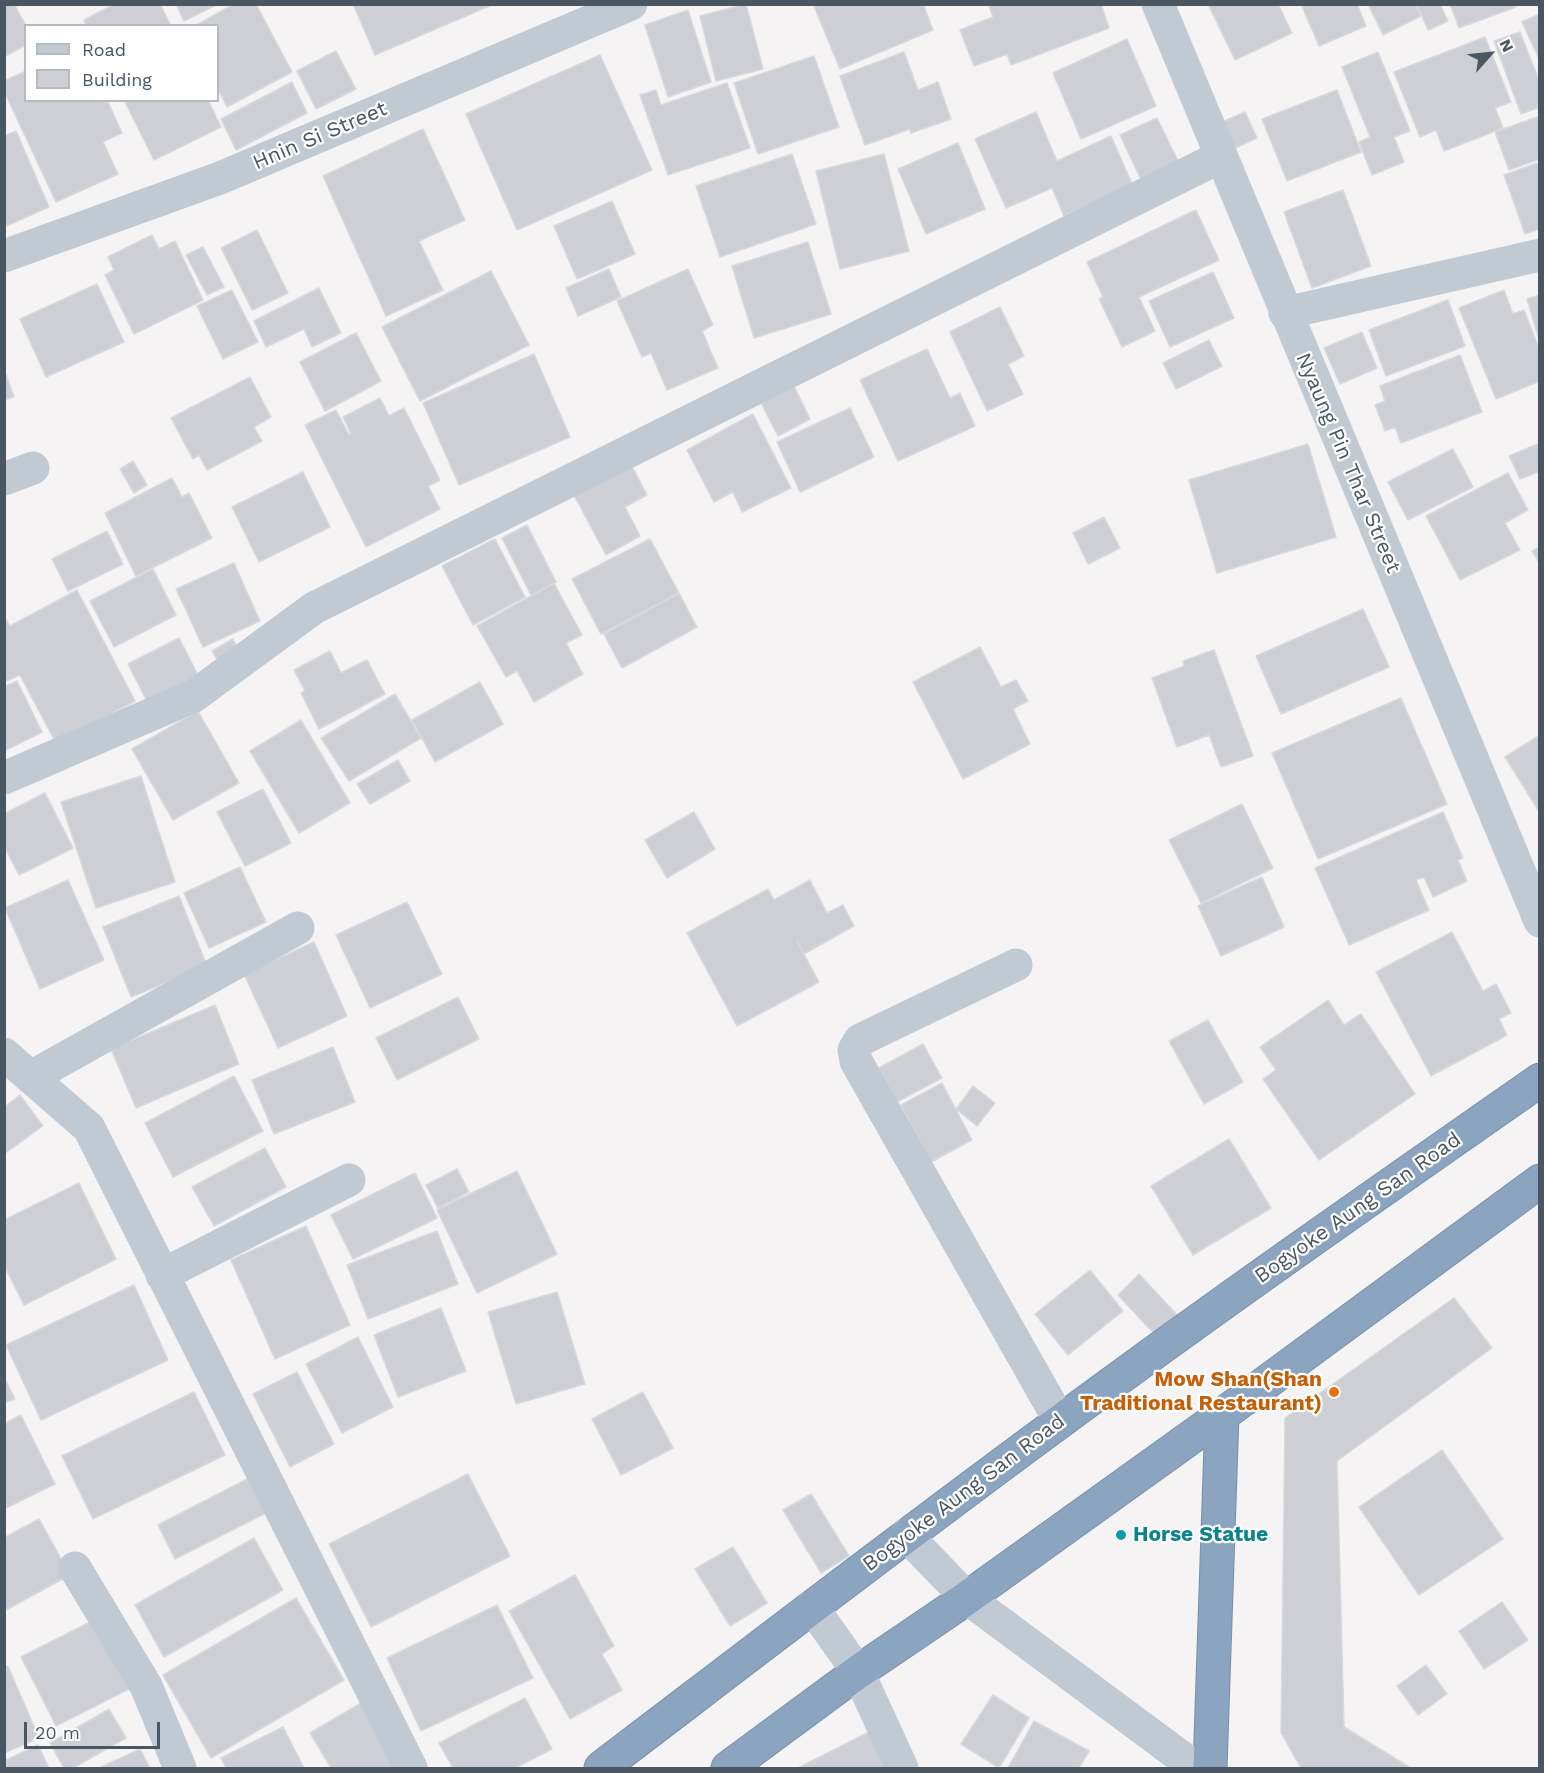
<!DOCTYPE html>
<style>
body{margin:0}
#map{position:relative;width:1544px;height:1773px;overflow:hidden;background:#f5f3f3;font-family:"Work Sans",sans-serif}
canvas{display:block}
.frame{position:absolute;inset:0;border:6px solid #4a5661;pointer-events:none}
.legend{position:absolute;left:24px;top:24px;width:195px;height:78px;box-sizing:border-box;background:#fff;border:2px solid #b7bbc0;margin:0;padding:8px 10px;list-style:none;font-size:18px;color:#4a5661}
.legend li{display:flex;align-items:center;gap:12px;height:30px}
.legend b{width:30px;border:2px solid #b7bbc0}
.north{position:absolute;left:1460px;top:24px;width:60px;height:60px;-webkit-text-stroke:4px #fff;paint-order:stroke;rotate:63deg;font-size:16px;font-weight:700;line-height:24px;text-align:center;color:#4a5661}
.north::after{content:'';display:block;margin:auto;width:21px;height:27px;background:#4a5661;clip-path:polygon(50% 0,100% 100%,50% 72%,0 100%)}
.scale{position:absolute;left:24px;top:1722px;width:136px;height:27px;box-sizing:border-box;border:3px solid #4a5661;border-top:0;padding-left:8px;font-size:18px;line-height:21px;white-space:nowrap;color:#4a5661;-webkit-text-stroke:4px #fff;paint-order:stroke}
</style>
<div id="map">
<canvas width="1544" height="1773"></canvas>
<div class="frame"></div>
<ul class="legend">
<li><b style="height:8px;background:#c1cad2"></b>Road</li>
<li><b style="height:16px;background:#cdcfd5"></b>Building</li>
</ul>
<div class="north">N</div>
<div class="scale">20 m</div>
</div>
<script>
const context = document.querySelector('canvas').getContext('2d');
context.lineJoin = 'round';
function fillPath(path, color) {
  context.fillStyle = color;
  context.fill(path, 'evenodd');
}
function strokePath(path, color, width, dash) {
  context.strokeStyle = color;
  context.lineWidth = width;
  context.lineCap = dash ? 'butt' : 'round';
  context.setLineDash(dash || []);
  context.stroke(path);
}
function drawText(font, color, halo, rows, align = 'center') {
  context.font = font + ' "Work Sans",sans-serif';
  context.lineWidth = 4.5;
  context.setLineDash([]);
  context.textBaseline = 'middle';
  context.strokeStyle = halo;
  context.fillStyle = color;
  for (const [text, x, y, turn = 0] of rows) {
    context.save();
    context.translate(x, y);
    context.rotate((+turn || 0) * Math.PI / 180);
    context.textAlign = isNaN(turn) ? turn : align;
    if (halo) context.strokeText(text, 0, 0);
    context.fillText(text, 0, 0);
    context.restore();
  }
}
const building = new Path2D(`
 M4,4H14L26,26V45L4,57Z
 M115,4H160L171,26H86L84,20Z
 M176,4H218L184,21Z
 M234,4H256L292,72L227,107L218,89V26H195Z
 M353,4H494L375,55Z
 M746,4L763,69L716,81L700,16Z
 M813,4H923L933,30L840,69Z
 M988,4H1101L1109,28L1011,65L1007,54L974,66L960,30L993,17Z
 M1208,4H1278L1292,33L1235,60Z
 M1301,4H1357L1366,26L1319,46Z
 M1368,4H1415L1421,16L1383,35Z
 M1417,4H1440L1448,21L1428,30Z
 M1450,4H1515L1516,7L1459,28Z
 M688,10L711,82L668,97L645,25Z
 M1540,14V61L1522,22Z
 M1520,32L1540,83V107L1521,114L1494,41Z
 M1485,37L1511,102L1495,108L1503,128L1444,151L1436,130L1420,137L1394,72Z
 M1127,39L1156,106L1081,139L1053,73Z
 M336,51L356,89L316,109L297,71Z
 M904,52L918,90L938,82L951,119L911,133L910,129L865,145L840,76Z
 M1378,52L1410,131L1394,137L1404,162L1372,175L1359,142L1370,137L1342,67Z
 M600,55L652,170L517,230L466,114Z
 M814,56L839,127L758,154L734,83Z
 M26,71V100H107L122,133L103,142L118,174L56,202L4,91V81Z
 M292,82L307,113L236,150L221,119Z
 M727,83L750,148L668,175L640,95L656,90L661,105Z
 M1337,90L1361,152L1287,181L1262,119Z
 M124,100H208L221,127L154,160Z
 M1036,112L1057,161L1111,136L1133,186L1064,216L1052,188L1006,208L975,139Z
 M1245,112L1257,138L1227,152L1215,125Z
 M1540,116V159L1509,170L1495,132Z
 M1157,118L1182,169L1144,186L1120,135Z
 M423,129L465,220L419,241L443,290L386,316L323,176Z
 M16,131L49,207L4,227V136Z
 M958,143L985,209L926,234L898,169Z
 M792,154L816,224L720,257L696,186Z
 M884,154L909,251L840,269L816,171Z
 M1540,162V229L1525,234L1504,175Z
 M1343,190L1371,266L1312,288L1284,212Z
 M612,201L635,254L577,279L554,226Z
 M1196,210L1219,260L1139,297L1155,331L1122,347L1099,299L1103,297L1087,262Z
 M257,230L288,293L252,310L221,248Z
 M152,235L159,249L175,241L203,300L134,334L105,275L114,270L108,257Z
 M808,242L831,314L754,338L732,266Z
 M203,247L224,287L207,295L186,255Z
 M609,269L621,297L578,316L566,288Z
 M688,269L713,325L702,331L718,368L667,390L651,353L642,357L617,301Z
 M491,271L529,345L420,401L382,327Z
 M1213,272L1234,318L1170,347L1149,301Z
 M97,284L124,342L46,377L20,319Z
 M319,288L341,333L312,347L304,329L266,347L254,321Z
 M232,290L258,342L223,359L197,306Z
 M1504,290L1513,314L1524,310L1540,351V381L1496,399L1459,308Z
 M1540,295V343L1527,299Z
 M1448,300L1465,346L1386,376L1369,330Z
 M1000,307L1024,356L1008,364L1023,394L987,411L950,332Z
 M1362,332L1377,368L1340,384L1324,348Z
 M356,333L381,381L325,411L300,362Z
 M1209,340L1222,366L1176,389L1163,363Z
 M927,349L950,398L960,393L975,426L898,461L860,380Z
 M534,354L570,437L459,485L423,403Z
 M1460,355L1482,412L1401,443L1395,427L1385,431L1375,405L1385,401L1380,386Z
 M4,369L14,397L4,400Z
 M250,377L271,417L254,427L262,441L207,470L199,455L193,459L171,418Z
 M792,382L810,419L778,436L759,399Z
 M380,398L389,416L404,408L440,480L428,486L440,509L366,547L305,425L336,410L349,435L351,434L343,417Z
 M850,408L874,457L800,492L777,442Z
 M753,414L791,488L742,512L733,492L714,502L687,450Z
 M1540,443V476L1538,472L1520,479L1509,456Z
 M1308,444L1336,537L1217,573L1189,480Z
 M1453,449L1473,487L1408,520L1388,482Z
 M133,461L147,485L134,493L120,469Z
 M631,464L647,495L625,507L640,536L606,555L574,495Z
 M303,472L330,527L259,562L232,507Z
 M1508,473L1528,510L1505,523L1520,550L1460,580L1426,516Z
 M172,478L182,497L189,493L212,538L136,576L105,513Z
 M1104,517L1120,548L1088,564L1073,533Z
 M527,525L556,582L531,595L502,538Z
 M107,531L123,564L68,591L52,559Z
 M495,539L525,597L473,625L442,566Z
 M650,539L679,593L601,634L572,579Z
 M1540,547V564L1532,551Z
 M234,563L260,621L203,647L176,589Z
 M153,569L176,615L114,647L90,601Z
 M554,583L582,635L566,643L583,674L534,702L517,671L506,677L477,626Z
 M77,590L135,701L56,743L20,675L4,682V616L10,626Z
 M679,593L697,627L622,668L604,634Z
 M1363,609L1389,667L1281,714L1256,656Z
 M179,638L200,679L149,705L128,664Z
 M233,639L242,657L222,668L212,651Z
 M980,647L1001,687L1016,680L1028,701L1013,709L1030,744L963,779L913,682Z
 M1214,650L1253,756L1221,767L1209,735L1177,747L1152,678L1184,666L1183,661Z
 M330,651L341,673L367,660L385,694L319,729L301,693L305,691L294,670Z
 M17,681L42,732L4,751V687Z
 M480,682L503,724L435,762L412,720Z
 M395,694L421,738L349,781L321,738Z
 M1401,698L1447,804L1318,859L1272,753Z
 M198,711L239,783L173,820L132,749Z
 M301,720L350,803L299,833L250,751Z
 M1540,735V813L1505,757Z
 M398,760L410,781L370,804L357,784Z
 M141,776L175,882L96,908L61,802Z
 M263,789L291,843L245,866L217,812Z
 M45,793L73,848L19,875L4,846V814Z
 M1242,804L1273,868L1201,903L1169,840Z
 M694,812L715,849L667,878L645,840Z
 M1443,812L1463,858L1458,860L1467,881L1433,897L1424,877L1416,880L1429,910L1349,945L1315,868Z
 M240,867L266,922L209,948L184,893Z
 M1262,877L1284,927L1221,956L1198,906Z
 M68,880L104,960L40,989L5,908Z
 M810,880L827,913L843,905L854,926L804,954L797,941L819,982L737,1026L687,933L768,889L774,900Z
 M179,896L207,966L131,997L103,927Z
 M407,902L442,974L370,1008L336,935Z
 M1452,932L1483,991L1496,984L1511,1013L1499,1019L1507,1035L1431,1076L1376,972Z
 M314,942L347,1016L278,1048L244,974Z
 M458,997L479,1039L397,1080L376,1038Z
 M1328,1000L1344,1025L1361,1014L1415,1094L1319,1160L1263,1079L1276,1070L1260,1047Z
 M215,1005L239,1064L136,1108L111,1049Z
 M1208,1020L1243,1082L1204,1104L1169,1041Z
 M923,1044L942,1078L897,1102L879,1068Z
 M333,1047L355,1102L274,1134L252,1080Z
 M234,1076L263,1131L173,1177L145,1123Z
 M942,1083L972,1140L931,1162L901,1105Z
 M973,1086L995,1103L977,1126L956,1109Z
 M20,1095L43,1126L4,1154V1107Z
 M1229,1139L1271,1208L1193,1255L1151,1186Z
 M265,1148L286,1187L214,1226L192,1187Z
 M457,1169L469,1192L438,1208L426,1185Z
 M517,1171L557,1254L477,1293L437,1210Z
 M415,1173L437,1218L353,1259L331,1215Z
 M79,1183L116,1259L24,1305L4,1265V1220Z
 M306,1226L350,1325L275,1359L231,1260Z
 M437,1231L458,1284L368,1319L347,1265Z
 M1090,1270L1123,1311L1068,1355L1035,1314Z
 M1139,1274L1178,1316L1157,1337L1118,1295Z
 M134,1285L168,1360L41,1420L6,1345Z
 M557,1292L585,1384L516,1404L488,1312Z
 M1454,1298L1492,1348L1337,1461L1344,1727L1411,1768H1301L1281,1733L1285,1418Z
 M441,1308L466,1371L398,1397L374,1335Z
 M358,1337L393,1407L342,1433L306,1364Z
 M297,1372L334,1444L290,1467L253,1394Z
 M4,1377L15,1399L4,1403Z
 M194,1392L225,1455L93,1519L62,1456Z
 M643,1392L673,1448L621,1475L592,1419Z
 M21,1415L55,1484L4,1509V1424Z
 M1442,1450L1503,1539L1419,1595L1359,1507Z
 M468,1474L510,1556L371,1627L329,1544Z
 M253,1476L270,1511L175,1559L158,1525Z
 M811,1494L849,1556L821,1573L783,1510Z
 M39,1519L70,1575L4,1611V1538Z
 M254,1538L283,1590L164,1657L135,1605Z
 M733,1547L767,1603L730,1626L695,1569Z
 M575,1575L614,1646L602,1654L622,1690L570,1719L509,1611Z
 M296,1598L344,1680L211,1758L163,1675Z
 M1502,1602L1528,1640L1484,1669L1459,1631Z
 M497,1605L533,1678L421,1731L387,1658Z
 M96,1619L131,1688L56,1726L21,1657Z
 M1426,1665L1447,1694L1418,1715L1397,1686Z
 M8,1666L39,1738L4,1753V1667Z
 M993,1695L1029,1718L999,1768L961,1744Z
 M525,1698L552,1749L515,1768H453L439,1743Z
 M361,1703L400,1768H331L310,1733Z
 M109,1709L126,1738L73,1768H64L50,1743Z
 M1034,1721L1089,1751L1079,1768H1008Z
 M283,1727L304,1768H226L221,1758Z
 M869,1732L888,1768H798Z
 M38,1745L49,1768H4V1761Z
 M140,1749L150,1768H99Z`);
fillPath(building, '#cdcfd5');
strokePath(building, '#d7d9de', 1.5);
const highway = new Path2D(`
 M601,1768C752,1653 904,1536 1058,1423C1216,1306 1378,1193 1540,1080
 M728,1768L858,1672L967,1598L1222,1415L1540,1181
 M1210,1768L1222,1415`);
strokePath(highway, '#7690ad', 35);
strokePath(new Path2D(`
 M1158,4L1540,921
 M4,256L220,178L631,4
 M1285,313L1540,255
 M4,479L33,468
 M4,778L194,696L314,608L1220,157
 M1016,965L860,1040L854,1050L856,1061L1060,1421
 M4,1054L89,1128L411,1768
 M31,1077L298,928
 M162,1275L349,1180
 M906,1535L967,1598L1196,1768
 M75,1568L146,1686L180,1768
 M812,1607L858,1672L902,1768`), '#c1cad2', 33);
strokePath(highway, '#8ba5c1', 33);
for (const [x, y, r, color] of [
 [1334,1392,6,"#e8710a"],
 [1121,1535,6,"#0f9aa8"]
]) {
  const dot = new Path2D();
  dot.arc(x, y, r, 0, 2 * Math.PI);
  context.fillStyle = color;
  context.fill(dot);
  strokePath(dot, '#fff', 2);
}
drawText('21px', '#4a5661', '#fff', [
 ["Hnin Si Street",320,136,-23],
 ["Nyaung Pin Thar Street",1348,463,67],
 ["Bogyoke Aung San Road",1358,1208,-35],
 ["Bogyoke Aung San Road",964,1493,-37]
]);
drawText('bold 21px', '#c56008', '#fff', [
 ["Mow Shan(Shan",1322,1380],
 ["Traditional Restaurant)",1322,1404]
], 'right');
drawText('bold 21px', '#0d838f', '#fff', [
 ["Horse Statue",1133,1535]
], 'left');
</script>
